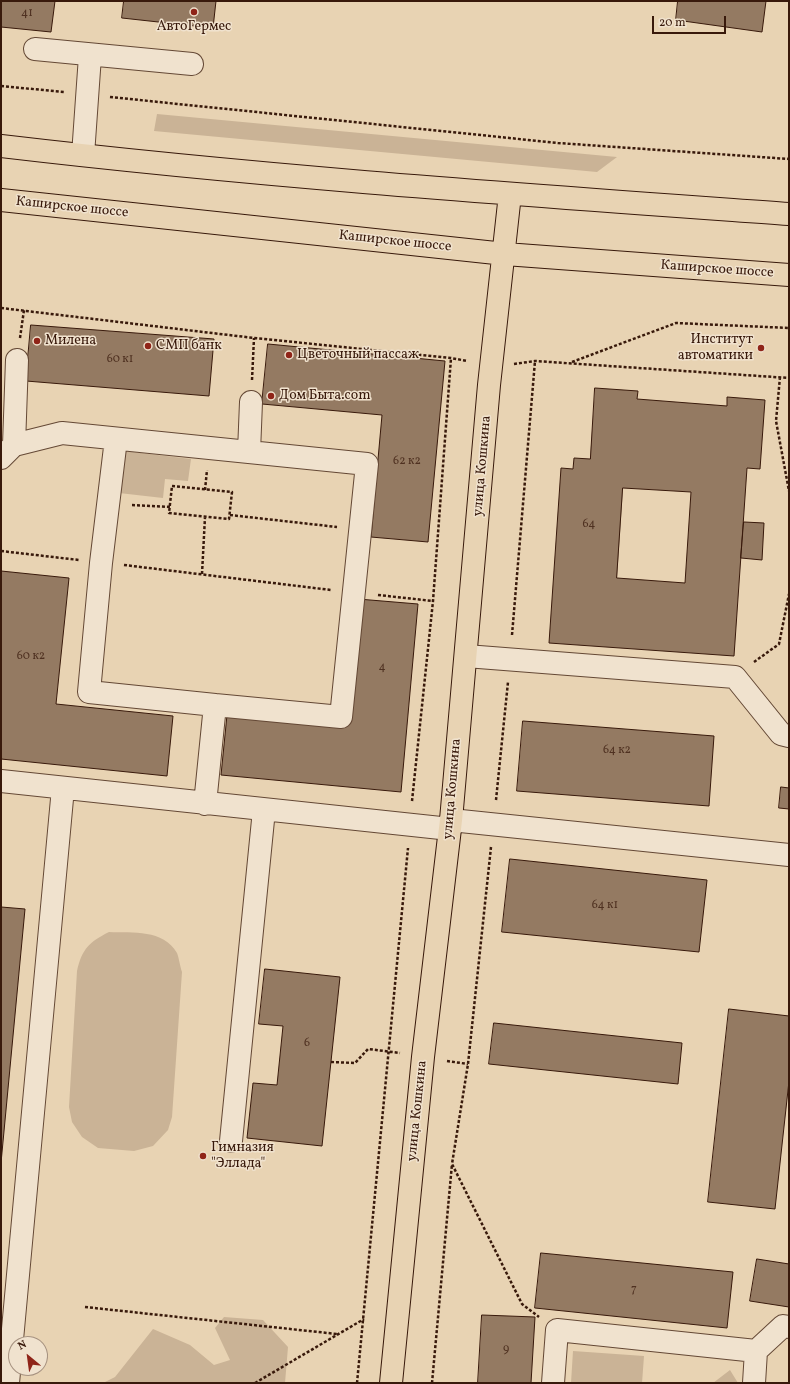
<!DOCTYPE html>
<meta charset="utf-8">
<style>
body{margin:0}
#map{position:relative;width:790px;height:1384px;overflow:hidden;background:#e8d3b3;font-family:Vollkorn,serif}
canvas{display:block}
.frame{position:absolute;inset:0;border:2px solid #38190b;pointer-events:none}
.north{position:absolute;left:8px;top:1336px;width:40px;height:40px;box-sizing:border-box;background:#f0e2ce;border:1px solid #a69280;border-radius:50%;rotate:331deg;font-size:11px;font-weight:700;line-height:16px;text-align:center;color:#38190b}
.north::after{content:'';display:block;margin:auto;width:14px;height:18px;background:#8f2418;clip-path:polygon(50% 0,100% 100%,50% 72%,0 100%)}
.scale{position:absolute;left:652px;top:16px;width:74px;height:18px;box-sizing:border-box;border:2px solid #38190b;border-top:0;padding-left:5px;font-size:12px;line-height:14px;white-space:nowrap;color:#38190b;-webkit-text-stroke:3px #f0e2ce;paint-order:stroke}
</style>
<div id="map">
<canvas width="790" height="1384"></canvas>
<div class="frame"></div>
<div class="north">N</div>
<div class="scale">20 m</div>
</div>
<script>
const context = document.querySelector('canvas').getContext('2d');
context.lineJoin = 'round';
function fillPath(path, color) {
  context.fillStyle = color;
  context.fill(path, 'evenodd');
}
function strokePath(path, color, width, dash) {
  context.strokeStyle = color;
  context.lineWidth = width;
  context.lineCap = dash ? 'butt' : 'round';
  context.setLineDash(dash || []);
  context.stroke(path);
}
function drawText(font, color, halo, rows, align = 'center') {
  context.font = font + ' Vollkorn,serif';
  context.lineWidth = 3;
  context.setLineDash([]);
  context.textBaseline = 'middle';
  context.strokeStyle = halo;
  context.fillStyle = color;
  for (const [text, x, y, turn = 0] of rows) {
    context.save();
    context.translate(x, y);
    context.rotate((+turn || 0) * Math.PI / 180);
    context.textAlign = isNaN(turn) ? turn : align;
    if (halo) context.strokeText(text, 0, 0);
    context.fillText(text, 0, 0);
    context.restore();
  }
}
fillPath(new Path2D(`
 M157,114L617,157L597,172L154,131Z
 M124,451L191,459L188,481L165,479L163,498L119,493Z
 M109,932C133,933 163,929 177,953C179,958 180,966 182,972L172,1117L168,1130L153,1146L134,1151L98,1148L82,1137L72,1122L69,1107L77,971C82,949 89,942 109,932Z
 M224,1317L263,1320L288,1347L285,1383H103L115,1377L153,1329L190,1345L214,1365L230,1360L215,1328Z
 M573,1351L644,1356L642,1383H571Z
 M730,1370L738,1383H713Z`), '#cab396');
const building = new Path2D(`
 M1,1H55L51,32L1,27Z
 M124,1H216L213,28L122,18Z
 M678,1H766L762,32L676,20Z
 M31,325L214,339L209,396L26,381Z
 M268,344L445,361L428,542L371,537L382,415L262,404Z
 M595,388L638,391L637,399L727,406V397L765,400L760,469L747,468L734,656L549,643L561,468L573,469L574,458L590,459ZM623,488L691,492L685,583L617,578Z
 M744,522L764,523L762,560L741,558Z
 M1,571L69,578L56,704L173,716L167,776L1,759Z
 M358,599L418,604L401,792L221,775L227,715L346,726Z
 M523,721L714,736L709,806L517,791Z
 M781,787L789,788V809L779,808Z
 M510,859L707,880L699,952L502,932Z
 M1,907L25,909L1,1163Z
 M265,969L340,977L322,1146L247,1138L253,1083L277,1085L283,1026L259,1024Z
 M729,1009L789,1016V1081L775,1209L708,1202Z
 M494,1023L682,1043L678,1084L489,1064Z
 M541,1253L733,1272L727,1328L535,1308Z
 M757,1259L789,1264V1307L750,1301Z
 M482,1315L535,1317L531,1383H478Z`);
fillPath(building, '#947a62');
strokePath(building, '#38190b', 1);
const minor = new Path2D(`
 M35,49L192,64
 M83,155L90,56
 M116,439L101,563L89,692L215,705L205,804
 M14,445L17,360
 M249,452L251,402
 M1,458L14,445L62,433L367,464L341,717L215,705
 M466,656L735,677L781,734L789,736
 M1,781L450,829
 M451,820L789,855
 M231,1141L264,810
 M8,1383L63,788
 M553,1383L557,1330L756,1351L783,1326L789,1327
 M754,1383L756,1351`);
const major = new Path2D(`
 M1,146C263,177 526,195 789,214
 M1,200L505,254L789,275
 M391,1383L423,1057L451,820L489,385L510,194`);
strokePath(minor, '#644835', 24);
strokePath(major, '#38190b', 24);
strokePath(new Path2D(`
 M1,86L64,92
 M110,97L558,143L789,159
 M1,308L254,338L451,358L467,361
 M20,338L24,310
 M572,362L676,323L789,328
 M514,364L535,361L789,378
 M780,377L776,421L789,491
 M252,380L254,338
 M172,486L232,492L229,519L169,513Z
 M205,490L207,470
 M132,505L170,507
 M230,515L337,527
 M1,551L79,560
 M124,565L331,590
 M202,574L205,517
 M378,595L433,601
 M512,635L535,361
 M754,662L779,644L789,594
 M496,800L508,682
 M412,801L433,601L451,358
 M491,847L468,1064L452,1164L522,1304L539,1317
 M447,1061L468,1064
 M331,1062L355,1063L368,1049L400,1053
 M85,1307L337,1334
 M255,1383L364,1319
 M357,1383L408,848
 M432,1383L452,1164`), '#38190b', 2.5, [3, 2]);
strokePath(minor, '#f0e2ce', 22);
strokePath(major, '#e8d3b3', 22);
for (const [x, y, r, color] of [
 [194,12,4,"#8f2418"],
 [37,341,4,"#8f2418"],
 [148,346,4,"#8f2418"],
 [761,348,4,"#8f2418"],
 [289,355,4,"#8f2418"],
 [271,396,4,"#8f2418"],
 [203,1156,4,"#8f2418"]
]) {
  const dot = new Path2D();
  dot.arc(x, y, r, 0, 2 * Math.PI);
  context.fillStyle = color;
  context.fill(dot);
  strokePath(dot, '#f0e2ce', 1.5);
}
drawText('12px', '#4f3121', null, [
 ["41",27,14],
 ["60 к1",120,360],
 ["62 к2",407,462],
 ["64",589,525],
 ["60 к2",31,657],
 ["4",382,668],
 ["64 к2",617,751],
 ["64 к1",605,906],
 ["6",307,1044],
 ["7",634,1290],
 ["9",506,1350]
]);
drawText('14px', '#38190b', '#f0e2ce', [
 ["АвтоГермес",194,27,"center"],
 ["Институт",753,340,"right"],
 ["автоматики",753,356,"right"],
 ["Милена",45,341],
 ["СМП банк",156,346],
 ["Цветочный пассаж",297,355],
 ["Дом Быта.com",279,396],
 ["Гимназия",211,1148],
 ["\"Эллада\"",211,1164]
], 'left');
drawText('14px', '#38190b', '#f0e2ce', [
 ["Каширское шоссе",72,208,6],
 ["Каширское шоссе",395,242,6],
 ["Каширское шоссе",717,270,4],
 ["улица Кошкина",483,466,-85],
 ["улица Кошкина",453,789,-85],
 ["улица Кошкина",418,1111,-84]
]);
</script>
